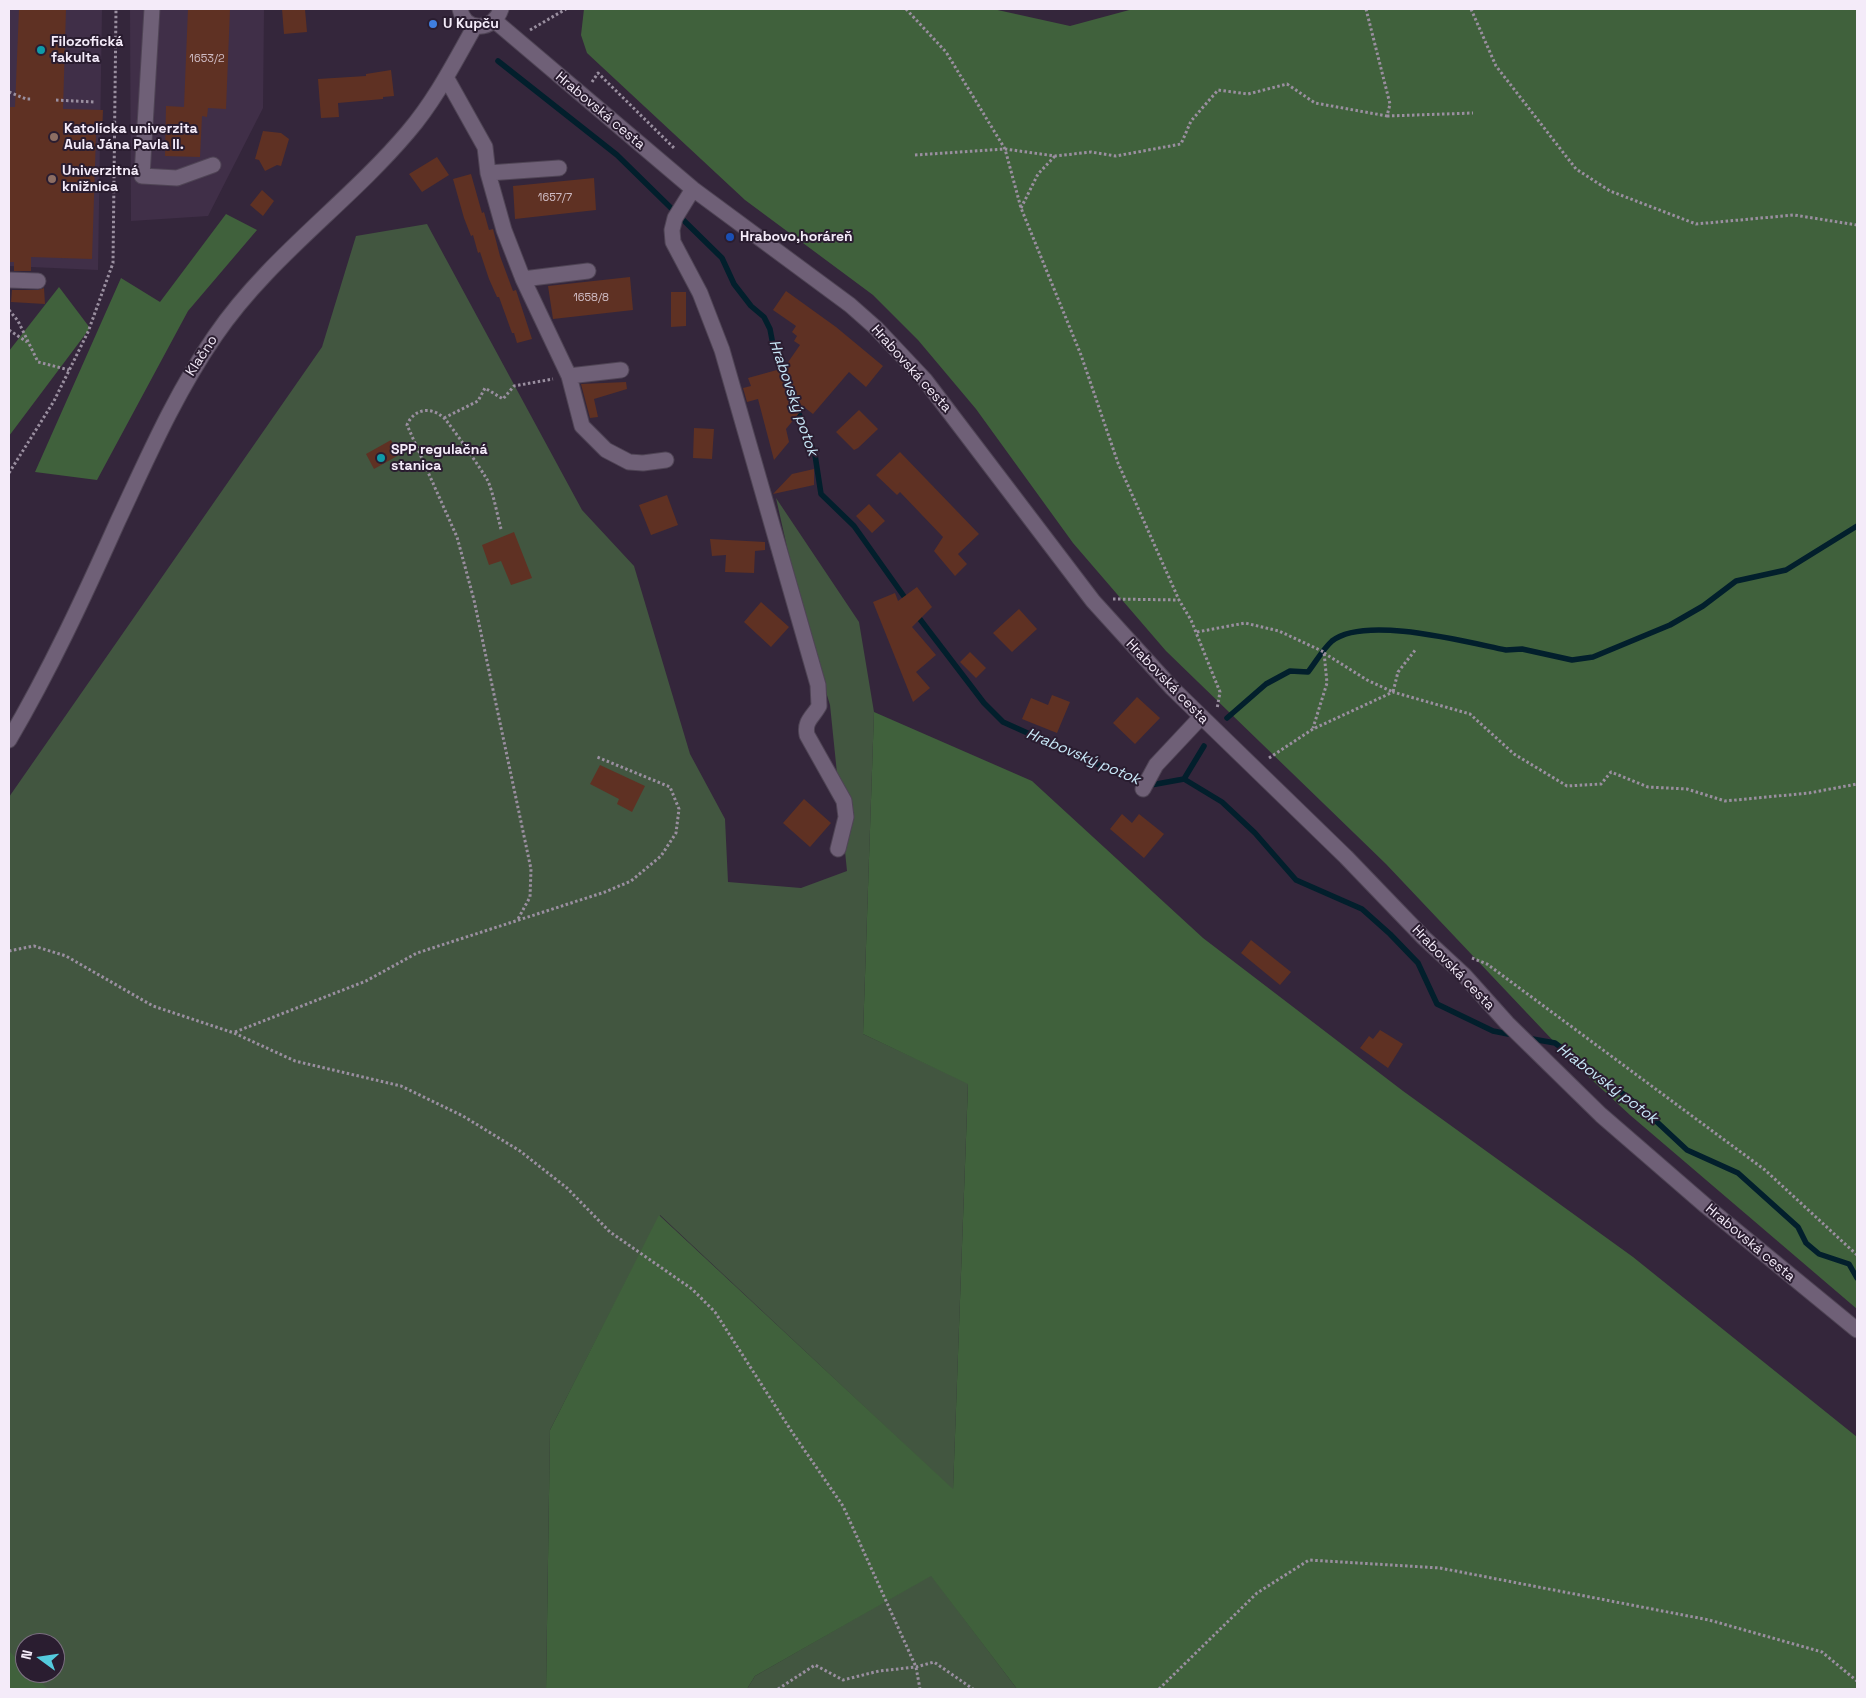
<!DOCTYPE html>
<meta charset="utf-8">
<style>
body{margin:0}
#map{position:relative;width:1866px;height:1698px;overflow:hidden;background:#34263b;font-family:"Space Grotesk",sans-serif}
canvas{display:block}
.frame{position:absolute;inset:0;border:10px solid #f4ebf9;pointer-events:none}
.north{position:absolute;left:15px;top:1633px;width:50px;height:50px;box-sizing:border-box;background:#2a1d30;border:1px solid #7b6f80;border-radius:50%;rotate:284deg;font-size:14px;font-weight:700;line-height:20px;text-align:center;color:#f4ebf9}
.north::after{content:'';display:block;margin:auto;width:18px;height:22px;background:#54cadd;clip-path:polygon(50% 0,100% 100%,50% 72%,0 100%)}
</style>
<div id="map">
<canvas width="1866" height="1698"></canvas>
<div class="frame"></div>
<div class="north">N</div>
</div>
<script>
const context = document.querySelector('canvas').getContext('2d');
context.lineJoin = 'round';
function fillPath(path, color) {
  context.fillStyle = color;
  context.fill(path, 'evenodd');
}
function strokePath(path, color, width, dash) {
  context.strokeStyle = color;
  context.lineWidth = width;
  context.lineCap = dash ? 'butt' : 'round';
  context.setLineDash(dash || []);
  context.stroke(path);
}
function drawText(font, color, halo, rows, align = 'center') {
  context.font = font + ' "Space Grotesk",sans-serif';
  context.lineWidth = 4;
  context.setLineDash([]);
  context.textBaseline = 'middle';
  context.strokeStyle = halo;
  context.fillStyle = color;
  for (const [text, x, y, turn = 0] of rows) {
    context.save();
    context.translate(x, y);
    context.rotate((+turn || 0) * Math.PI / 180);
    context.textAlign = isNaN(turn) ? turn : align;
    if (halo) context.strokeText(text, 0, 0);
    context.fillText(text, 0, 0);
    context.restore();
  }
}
fillPath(new Path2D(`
 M9,9H102L98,270L9,266Z
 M130,9H264L263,108L208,216L131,221Z`), '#402f48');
fillPath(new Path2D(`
 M427,224L582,510L634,566L690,754L725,819L728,882L801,888L847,871L830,705L802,614L776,498L859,622L874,712L863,1034L968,1083L953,1490L660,1215L550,1430L546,1689H9V797L322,347L356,236ZM25,1643H55V1673H25Z
 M931,1575L1017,1689H747L755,1676Z`), '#425640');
fillPath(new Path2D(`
 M584,9H993L1070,26L1133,9H1857V1309L1630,1115L1578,1067L1386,864L1166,651L1073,543L976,409L918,340L873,295L745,200L587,53L581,35Z
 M226,214L257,230L188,311L97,480L35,472L121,278L160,302Z
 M59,287L90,328L9,436V351Z
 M874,712L1032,781L1203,938L1403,1091L1633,1257L1857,1437V1689H1017L931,1576L755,1676L747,1689H546L550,1430L659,1215L953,1489L968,1084L863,1034Z
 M9,1651L25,1667V1673H31L48,1689H9Z`), '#40613c');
strokePath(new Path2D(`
 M498,61L617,155L722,258L734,284L751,306L764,317L770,329L774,350L784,374
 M796,406L815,455L821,494L854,526L908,602
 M916,614L984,703L1003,722L1130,779L1151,785L1184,779L1222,802L1255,833L1296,880L1362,909L1390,934L1418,963L1437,1004L1493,1031L1513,1035
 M1227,718L1266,684L1290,671L1308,672C1315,663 1323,649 1332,641C1365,615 1466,642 1506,650L1522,649L1572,660L1593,657L1670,625L1703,606L1736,581L1786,570L1857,526
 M1184,779L1204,746
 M1527,1038L1555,1043L1642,1108L1687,1150L1738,1173L1798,1227L1806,1243L1819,1254L1849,1264L1857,1278`), '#021f2c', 5.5);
fillPath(new Path2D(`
 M19,9H66L63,109L103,110L102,135H96L92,259L31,257V271H14V262H9V107H15Z
 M188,9H230L226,109L208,108L207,117L202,116L200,157L165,156L166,106L184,107Z
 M282,9H305L307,32L284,34Z
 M391,70L394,96L383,97V99L338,103L339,117L321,118L318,79L366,76V74Z
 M263,131L281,133L289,139L281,166L277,165L265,171L259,160L255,159Z
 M437,157L449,175L422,192L409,174Z
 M471,174L482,213L484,212L489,230L493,229L500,256L513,291L516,290L532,339L517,343L514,333H512L499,297H497L489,279L480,252L478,253L473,235L471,236L464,218L453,179Z
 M594,178L596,210L515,219L513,186Z
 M262,190L274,201L263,216L250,205Z
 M630,277L633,310L553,319L548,286Z
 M44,288L45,304L11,302L12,290H38Z
 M786,291L836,327L883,366L866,387L849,372L813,414L804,407L786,429L789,442L774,460L758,399L747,402L743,388L751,386L748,378L784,368L800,345L794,341L797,336L792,332L796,326L773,310Z
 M671,292H686V326L671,327Z
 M626,382L627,389L594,399L598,417L590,418L581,384Z
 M859,410L878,429L858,448L854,450L836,432Z
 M694,428L714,429L712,459L693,458Z
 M391,440L399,455L374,469L366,454Z
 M900,452L979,534L958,554L967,564L955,576L934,551L943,537L900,492L897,495L876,475Z
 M814,469V485L773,494L792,474Z
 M667,495L678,525L651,535L639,505Z
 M869,504L885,521L872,533L856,516Z
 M514,532L532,578L511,585L501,561L489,565L482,545Z
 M710,539L765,542V550L755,551L754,573L725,572L726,555L712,556Z
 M917,587L932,607L912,627L936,655L916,672L930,688L913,702L873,602L895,593L898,601Z
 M761,602L789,627L771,647L744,622Z
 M1019,609L1037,629L1012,652L993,633Z
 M970,652L986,668L976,678L960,662Z
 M1052,695L1070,702L1057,733L1022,719L1031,698L1048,705Z
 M1137,697L1160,718L1135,744L1113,723Z
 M600,765L645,786L632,812L617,804L619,799L590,784Z
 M804,799L831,823L810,847L783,823Z
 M1122,814L1132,823L1139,814L1164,834L1144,858L1110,829Z
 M1251,940L1291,972L1280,985L1241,953Z
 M1380,1030L1403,1044L1388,1068L1360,1048L1369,1036L1373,1039Z`), '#5f3123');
const minor = new Path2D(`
 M152,9L142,176L177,178L213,165
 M460,9C465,33 494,31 501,9
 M495,21L693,189L850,305L876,328L925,380L1093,601L1172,688L1346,857L1424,938L1464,975L1507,1023L1601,1115L1706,1206L1857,1330
 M447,79L485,147L488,173L559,168
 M488,173L504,230L523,279L588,271
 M693,189L675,218L672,230L673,242L700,293L722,350L818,685L819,706C813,717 804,721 807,735L844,801L846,817L838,849
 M523,279L569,376L621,370
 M9,280L38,281
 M569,376L582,426L606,450L629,462L643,463L666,460
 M9,740C50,670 84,597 117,523C147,459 175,394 215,336C268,258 348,203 408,132C436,99 454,63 475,26
 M1143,789L1156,765L1201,717`);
strokePath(minor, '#4f4455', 17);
strokePath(new Path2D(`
 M906,9L946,52L1005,149L1021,208L1081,355L1118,463L1179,600L1191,620L1220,692L1217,709
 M1471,9L1496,66L1576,169L1610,191L1696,224L1794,215L1857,225
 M530,30L566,9
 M592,82L598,73L675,149
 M9,92L26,99H32
 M56,100L95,102
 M1387,116L1473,113
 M915,155L1005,149L1055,156L1091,152L1116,156L1181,144L1191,121L1218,90L1248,94L1287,84L1315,103L1387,116L1390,104L1366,9
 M1021,208L1038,174L1055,156
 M9,310L18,321L38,362L69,370
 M9,330L27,342
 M444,418L478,401L485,388L503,399L514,386L553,379
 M9,473L54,401L88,332L113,263L116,9
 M501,529C497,514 494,496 488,481C483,472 451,425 444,418C430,405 413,410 407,425L457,537L474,600L531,869L530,897L518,919
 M1113,599L1179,600
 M1197,632L1245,623L1279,631L1324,652L1327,683L1313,728
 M1324,653L1367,680L1393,692L1398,672L1416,649
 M1269,758L1313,729L1393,692L1470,714L1514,754L1567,786L1601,784L1611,772L1648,787L1687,789L1725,801L1809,793L1857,784
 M9,951L34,946L66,956L153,1006L234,1033L295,1061L401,1086L463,1116L520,1151L567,1188L610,1232L692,1289L715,1312L792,1432L843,1506L916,1667L920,1689
 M1472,958L1487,964L1765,1170L1857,1255
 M235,1032L366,981L417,953L605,892L631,881L661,856L676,833L679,809L670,787L597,757
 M778,1689L815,1665L843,1680L879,1671L916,1667L934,1662L973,1689
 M1159,1689L1257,1593L1309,1560L1440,1568L1709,1620L1822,1652L1857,1681`), '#9a8fa0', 3, [2.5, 2.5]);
strokePath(minor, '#6f6077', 15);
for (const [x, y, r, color] of [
 [433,24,5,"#3f7fe0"],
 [41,50,5,"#0f9aa8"],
 [54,137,5,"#8d6e63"],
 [52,179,5,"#8d6e63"],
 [730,237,5,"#1a4fb4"],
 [381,458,5,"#0f9aa8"]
]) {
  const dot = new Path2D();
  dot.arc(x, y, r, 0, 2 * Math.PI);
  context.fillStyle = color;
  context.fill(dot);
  strokePath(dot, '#2a1d30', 2);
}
drawText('11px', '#cfbcc4', null, [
 ["1653/2",207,59],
 ["1657/7",555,198],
 ["1658/8",591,298]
]);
drawText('bold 14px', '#f4ebf9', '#2a1d30', [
 ["U Kupču",443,24],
 ["Filozofická",51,42],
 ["fakulta",51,58],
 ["Katolícka univerzita",64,129],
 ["Aula Jána Pavla II.",64,145],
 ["Univerzitná",62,171],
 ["knižnica",62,187],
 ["Hrabovo,horáreň",740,237],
 ["SPP regulačná",391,450],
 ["stanica",391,466]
], 'left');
drawText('14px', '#f4ebf9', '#2a1d30', [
 ["Hrabovská cesta",600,111,40],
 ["Klačno",202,356,-57],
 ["Hrabovská cesta",911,369,48],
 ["Hrabovská cesta",1167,682,46],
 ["Hrabovská cesta",1453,968,46],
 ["Hrabovská cesta",1750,1243,40]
]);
drawText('italic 15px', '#c9e9f9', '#2a1d30', [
 ["Hrabovský potok",793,398,71],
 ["Hrabovský potok",1083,757,23],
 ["Hrabovský potok",1607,1084,37]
]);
</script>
